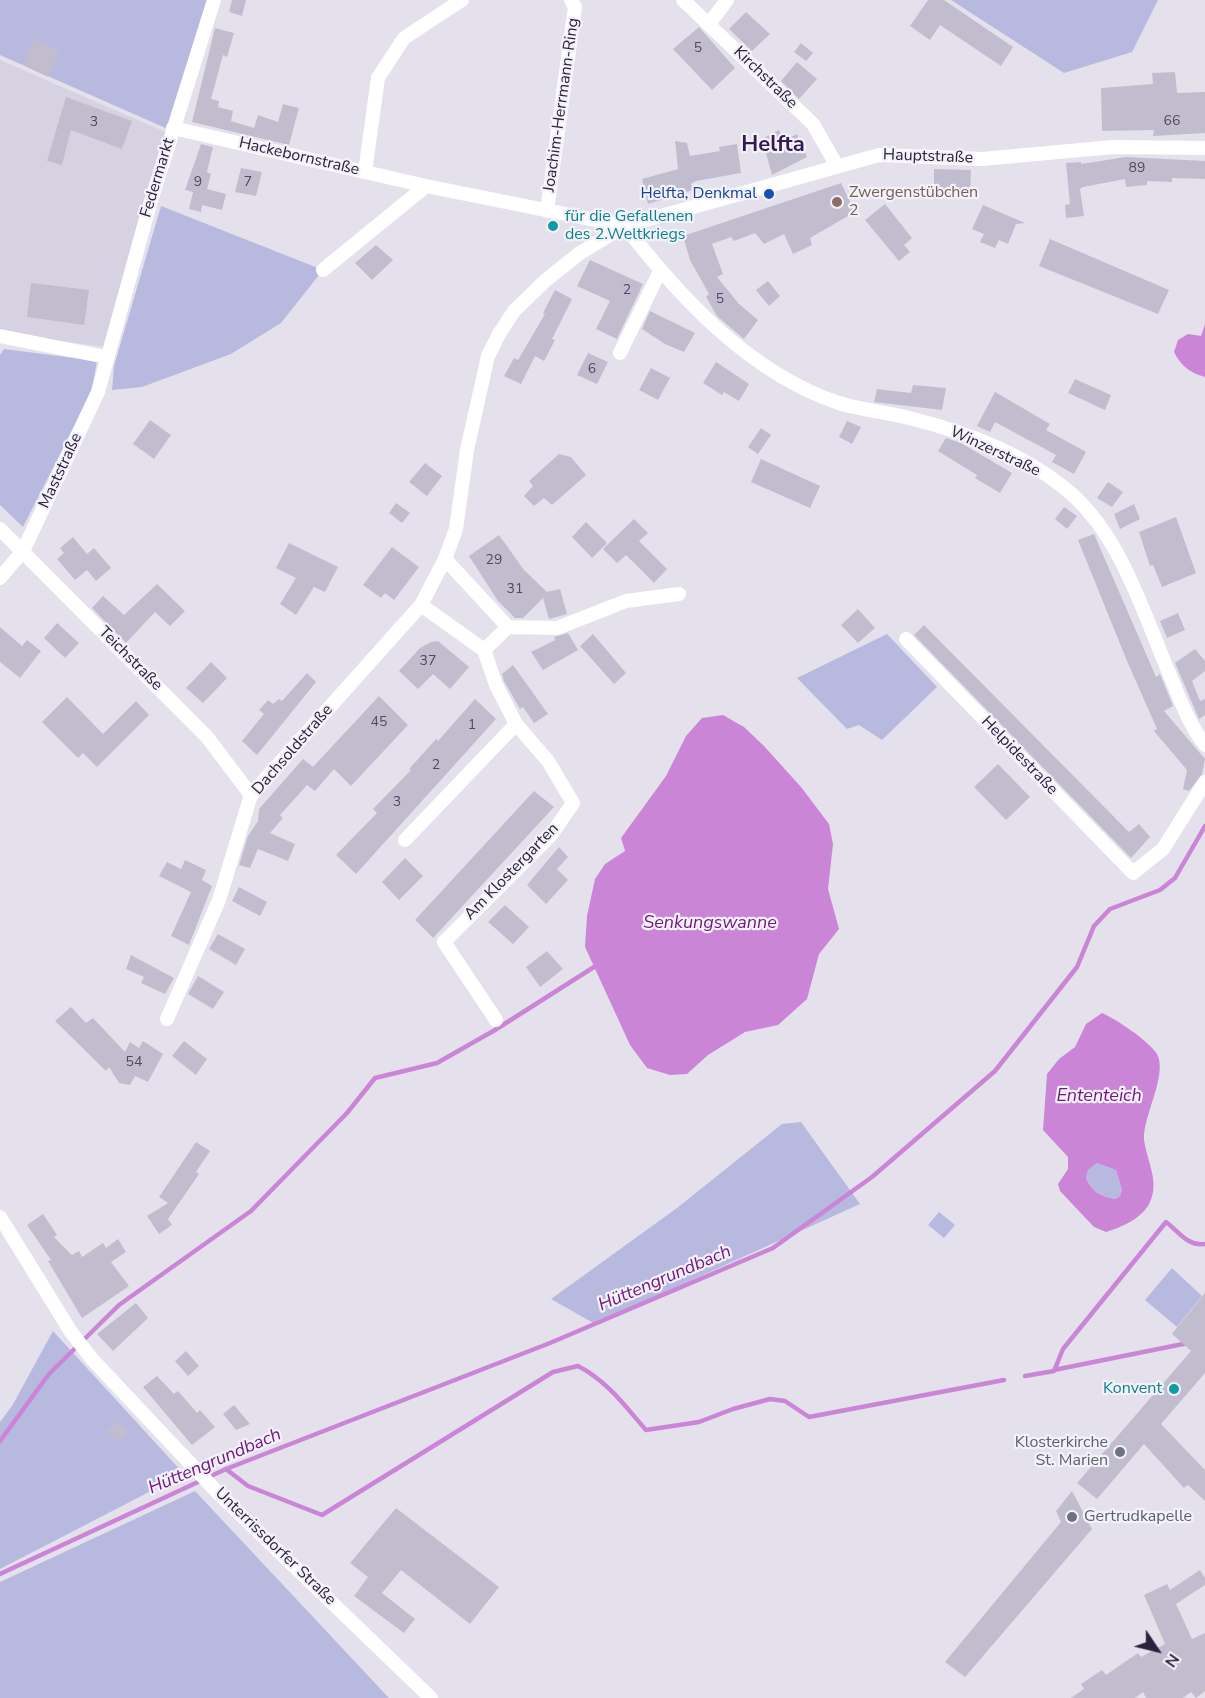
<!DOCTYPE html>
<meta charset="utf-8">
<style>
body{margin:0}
#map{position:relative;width:1205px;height:1698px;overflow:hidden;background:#e4e1ed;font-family:"Nunito Sans",sans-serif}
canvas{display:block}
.north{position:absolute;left:1127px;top:1620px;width:60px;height:60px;-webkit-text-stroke:4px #f3f2f9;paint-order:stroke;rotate:125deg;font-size:16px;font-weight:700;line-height:24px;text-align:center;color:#2e203f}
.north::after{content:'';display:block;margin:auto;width:21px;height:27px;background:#2e203f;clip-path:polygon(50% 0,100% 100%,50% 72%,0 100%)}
</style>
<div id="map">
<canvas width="1205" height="1698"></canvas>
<div class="north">N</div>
</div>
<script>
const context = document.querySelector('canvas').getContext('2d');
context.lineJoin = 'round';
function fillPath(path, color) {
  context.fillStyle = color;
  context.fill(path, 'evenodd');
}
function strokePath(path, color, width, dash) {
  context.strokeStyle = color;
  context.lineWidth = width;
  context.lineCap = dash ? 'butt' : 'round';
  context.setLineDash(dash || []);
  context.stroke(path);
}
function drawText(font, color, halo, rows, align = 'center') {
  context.font = font + ' "Nunito Sans",sans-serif';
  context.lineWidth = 4.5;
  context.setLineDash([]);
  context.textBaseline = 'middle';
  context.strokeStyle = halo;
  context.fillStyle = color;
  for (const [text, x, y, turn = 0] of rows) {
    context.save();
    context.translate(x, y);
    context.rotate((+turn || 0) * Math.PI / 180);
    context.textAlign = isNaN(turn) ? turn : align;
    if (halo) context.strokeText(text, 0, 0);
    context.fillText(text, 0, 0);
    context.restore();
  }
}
fillPath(new Path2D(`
 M0,60L170,134L106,347L0,333Z`), '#d7d2e1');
fillPath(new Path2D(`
 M0,0H208L170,130L0,55Z
 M951,0H1158L1132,52L1064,73Z
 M161,206L323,270L281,323L231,354L142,387L112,390L114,366Z
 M4,349L97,361L91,393L23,527L0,505V355Z
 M887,634L937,687L882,740L859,725L847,729L797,678Z
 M801,1122L860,1204L595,1324L551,1299L677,1208L782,1124Z
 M1097,1163L1116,1170L1122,1190L1120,1196L1115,1199C1100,1196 1094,1192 1086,1178L1088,1170Z
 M939,1212L955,1225L944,1238L928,1225Z
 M1172,1268L1202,1296L1177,1327L1145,1300Z
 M53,1331L184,1474L0,1569V1422L12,1406Z
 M195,1491L389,1698H0V1582Z`), '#b8b9df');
fillPath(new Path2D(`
 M1205,324V377C1190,373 1181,366 1174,352L1178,340L1188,334L1201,336Z
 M723,715L744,727L764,746L801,787L829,824L833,844L828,889L839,929L819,954L807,999L778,1025L745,1032L708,1055L687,1074L670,1075L647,1068L630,1045L585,947L587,916L595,879L605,864L625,851L621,838L666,776L686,736L702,718Z
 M1102,1013C1116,1019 1149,1041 1157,1054C1168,1074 1143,1116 1144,1139C1146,1159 1160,1181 1150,1202C1143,1218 1122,1227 1106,1232L1094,1227L1060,1191L1058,1184L1068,1169V1157L1043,1130L1047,1074L1059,1059L1075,1047L1086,1024ZM1097,1163L1116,1170L1122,1190L1120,1196L1115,1199C1100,1196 1093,1192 1086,1178L1088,1170Z`), '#cb85d6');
strokePath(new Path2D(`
 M1054,1370L1188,1343
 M1025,1376L1054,1371L1063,1349L1166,1222C1178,1231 1188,1247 1205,1244
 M0,1441L49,1374L119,1305L251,1211L347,1113L375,1078L437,1063L495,1030L594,967
 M226,1469L248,1486L322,1515L553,1372L578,1366C607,1381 625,1406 646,1430L699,1422L733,1409L770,1399L785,1401L809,1417L1004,1380
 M0,1574L226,1469L550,1343L773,1248L872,1177L995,1071L1077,967L1094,926L1110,909L1160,890L1175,878L1205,826`), '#cb85d6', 4.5);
fillPath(new Path2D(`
 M232,0H246L242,16L229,12Z
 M928,0H944L1013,47L1001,66L940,25L930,40L910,26Z
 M746,12L770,34L752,51L729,29Z
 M699,27L735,68L712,90L673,49Z
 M215,28L234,33L227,57L223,55L211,99L219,101L218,107L233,111L231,121L254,128L258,115L278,122L283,104L299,108L289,145L192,122Z
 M34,39L60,51L48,77L23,65Z
 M801,43L813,53L806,61L794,52Z
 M797,62L817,79L799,99L781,81Z
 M1175,72L1177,93L1205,92V133L1153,136L1154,130L1102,131L1101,88L1153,84L1152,73Z
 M66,97L132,121L122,149L71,130L62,165L47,161Z
 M779,130L784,140L797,134L807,157L772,175L762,139Z
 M675,141L687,143L690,156L720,151L719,147L737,144L741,173L696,181L691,184L693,190L648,204L642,179L678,169Z
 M201,144L213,147L207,172L211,174L207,189L226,194L222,210L202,205L201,212L189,209L193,192L185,190Z
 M1126,157L1205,161V179L1172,178V182L1147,181V185L1126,187L1125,179L1083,187L1080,189L1084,216L1066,218L1065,205L1070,204L1066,163L1081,162V164Z
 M241,168L262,172L256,196L235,192Z
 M934,169L971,170L970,195L934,194Z
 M841,183L855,212L810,238L812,245L793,254L784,234L764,244L755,233L734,241L731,237L712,244L723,274L717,277L739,304L758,320L744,339L717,316L706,297L709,294L690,260L683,236Z
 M885,204L912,238L904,245L910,252L899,261L865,220Z
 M983,205L1025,223L1016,224L1008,244L999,240L995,248L980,242L984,234L972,229Z
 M1050,239L1169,290L1158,314L1039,266Z
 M376,245L393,260L372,280L355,263Z
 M590,260L643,284L617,339L596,329L610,301L577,286Z
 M768,281L780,296L769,306L756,290Z
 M31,283L89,290L84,325L27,317Z
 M555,290L572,299L552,339L555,340L544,361L535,356L521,384L504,376L514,358L518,360L545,314L543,313Z
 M650,311L695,333L684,352L665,344L642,329Z
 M588,353L608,362L597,384L577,375Z
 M716,362L749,384L739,401L724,392L722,395L703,383Z
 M651,368L670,378L658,400L639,390Z
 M1075,379L1111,395L1105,410L1068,393Z
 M913,385L946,388L942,410L874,402L877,389L911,393Z
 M995,392L1050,424L1046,430L1086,452L1074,474L1052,462L1056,455L995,422L990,432L977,426Z
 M150,420L171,435L154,459L133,444Z
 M847,421L861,427L852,444L839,437Z
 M761,428L771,435L758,454L748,447Z
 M946,438L961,443L1012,473L1000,493L975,478L977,475L938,451Z
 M559,454L571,457L586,475L552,505L544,498L534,506L524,496L533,486L529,481Z
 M761,459L820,486L810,508L751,482Z
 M425,463L442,476L427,496L409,482Z
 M1108,482L1123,492L1112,507L1097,498Z
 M396,503L410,513L402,523L389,513Z
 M1134,504L1140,519L1120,529L1114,514Z
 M1064,507L1077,516L1067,529L1055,519Z
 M1176,517L1196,573L1162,587L1153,565L1150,566L1139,532Z
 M634,519L648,533L639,541L667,569L654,583L626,555L617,563L603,549Z
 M586,522L607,543L592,558L572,537Z
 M1094,534L1156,677L1160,674L1173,706L1164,711L1205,759L1202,774L1189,791L1183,789L1187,770L1154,731L1157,729L1127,661L1078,540Z
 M499,535L524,570L547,592L560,589L567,614L549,619L543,598L523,618H515L498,601L469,556Z
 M73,537L87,554L94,548L111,568L96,581L87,570L75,580L57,559L64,553L60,548Z
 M289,543L338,567L325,592L314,587L296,615L280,604L296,578L276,568Z
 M392,547L419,567L394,600L385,593L381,598L363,585Z
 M157,584L185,611L170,626L155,612L126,643L92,608L103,596L124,615Z
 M858,609L875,628L858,643L841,625Z
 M1178,613L1185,630L1167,638L1160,621Z
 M57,623L79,643L65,658L44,638Z
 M924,625L1129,832L1139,824L1150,837L1131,858L914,635Z
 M0,627L22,646L27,640L41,651L20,678L0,662Z
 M568,633L578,650L543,670L531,652L555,640L554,637Z
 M593,634L626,673L614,684L580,646Z
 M438,641L469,667L450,689L433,674L418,689L399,671L420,648L431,642Z
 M1195,649L1205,661V671L1192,681L1200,701L1205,699V715L1199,719L1175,663Z
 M211,662L227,678L203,703L186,688Z
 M513,665L548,714L534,723L523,707L520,709L504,681L502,674Z
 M307,673L316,682L257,755L242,741L264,714L259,710L268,700L273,704L279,699L282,701Z
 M379,696L408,725L351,786L334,769L315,791L307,785L280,815L283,818L270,833L295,844L288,861L258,849L250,868L239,865L248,836L258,821L259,809L303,759L313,767Z
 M67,697L103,734L136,701L149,715L97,767L83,753L78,758L42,722Z
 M475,699L496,719L356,874L336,855L377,813L373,809L411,770L409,769L436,739L438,741Z
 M998,764L1030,797L1006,820L974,787Z
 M534,791L554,807L433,938L415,920Z
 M559,847L568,857L557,869L568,880L546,904L527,885Z
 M405,858L423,876L399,900L382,882Z
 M185,860L206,870L202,880L212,886L189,945L171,936L191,892L159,876L167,862L181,869Z
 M239,887L267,902L260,916L232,901Z
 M505,905L529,927L513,944L488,922Z
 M218,934L245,949L236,965L209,949Z
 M547,951L563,969L540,987L526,967Z
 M131,955L174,978L165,994L141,983L144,977L126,969Z
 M198,976L224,992L213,1009L188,994Z
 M71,1007L86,1023L93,1018L125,1052L130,1042L139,1048L143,1041L163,1054L148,1082L135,1076L130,1085L119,1083L109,1067L106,1071L55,1021Z
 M184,1041L207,1059L196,1075L172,1056Z
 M196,1142L210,1151L196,1172L199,1174L168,1219L172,1225L159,1234L147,1216L168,1203L159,1197Z
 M43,1214L57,1235L54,1237L72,1255L79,1251L82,1257L103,1243L106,1248L118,1239L126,1252L111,1262L129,1286L82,1318L48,1261L51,1260L27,1225Z
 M1205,1293V1373L1161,1424L1205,1470V1501L1188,1485L1184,1488L1144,1444L1097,1499L1077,1483L1191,1351L1172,1334Z
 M136,1303L148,1318L113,1351L97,1334Z
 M186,1351L199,1366L188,1376L175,1361Z
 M157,1376L174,1394L178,1391L197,1413L200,1410L215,1427L192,1445L143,1387Z
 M234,1405L250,1424L236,1430L223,1414Z
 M117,1421L128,1432L118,1442L107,1431Z
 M1072,1491L1092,1529L965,1677L945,1662L1061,1522L1056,1511Z
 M396,1508L499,1587L470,1624L401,1570L382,1593L415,1619L404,1633L354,1596L368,1577L350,1563Z
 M1200,1570L1205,1578V1585L1176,1604L1192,1639L1205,1633V1691L1196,1698L1191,1692L1183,1698H1146L1143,1692L1135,1698H1071L1084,1689L1081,1684L1102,1670L1106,1675L1138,1653L1141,1657L1165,1644L1144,1595L1167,1584L1170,1590Z`), '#c2bdce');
strokePath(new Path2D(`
 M683,0L813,124L837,166
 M709,24L727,0
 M173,128L426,186
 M365,172L378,78L404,38L462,0
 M547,211L575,7L571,0
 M625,226C680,298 751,374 839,403C861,410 886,412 909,418C962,431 1019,452 1062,486C1121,531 1143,614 1172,680C1181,702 1190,726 1205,745
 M323,270L426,186L625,226
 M0,336L106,357
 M620,353L660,271
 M0,529L207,737L251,795
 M445,559L508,627
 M0,578L23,551L98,392L150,204L214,0
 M421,605L484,650L508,627L557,628L626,601L679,594
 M906,639L1133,873L1163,849L1205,782
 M484,650L496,685L516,724L548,761L573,803L551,835L444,942L496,1020
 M405,840L516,724
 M167,1019L219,900L251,795L421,605L445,559L456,529L467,450L488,356L499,334L514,311L546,280L580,253L625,226L879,155L982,159L1113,147L1205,148
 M0,1217L71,1332L92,1359L218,1493L431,1698`), '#fff', 14);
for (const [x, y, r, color] of [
 [769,194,6,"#1a4fb4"],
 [837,202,6,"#8d6e63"],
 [553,226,6,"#0f9aa8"],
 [1174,1389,6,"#0f9aa8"],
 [1120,1452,6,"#6b7280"],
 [1072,1517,6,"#6b7280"]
]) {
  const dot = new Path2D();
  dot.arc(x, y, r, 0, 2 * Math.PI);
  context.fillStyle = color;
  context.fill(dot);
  strokePath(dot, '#f3f2f9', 2);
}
drawText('14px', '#534763', null, [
 ["5",698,49],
 ["66",1172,122],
 ["3",94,123],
 ["89",1137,169],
 ["9",198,183],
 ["7",248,183],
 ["2",627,291],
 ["5",720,300],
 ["6",592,370],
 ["29",494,561],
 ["31",515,590],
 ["37",428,662],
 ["45",379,723],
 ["1",472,726],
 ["2",436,766],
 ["3",397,803],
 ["54",134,1063]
]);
drawText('16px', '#2e203f', '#f3f2f9', [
 ["Kirchstraße",765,78,44],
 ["Joachim-Herrmann-Ring",562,105,-82],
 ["Hackebornstraße",299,157,13],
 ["Hauptstraße",928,157,2],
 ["Federmarkt",158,178,-73],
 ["Winzerstraße",995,452,25],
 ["Maststraße",61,471,-65],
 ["Teichstraße",130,659,45],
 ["Dachsoldstraße",293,750,-49],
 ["Helpidestraße",1019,756,46],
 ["Am Klostergarten",512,872,-46],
 ["Unterrissdorfer Straße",275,1547,44]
]);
drawText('16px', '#785e54', '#f3f2f9', [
 ["Zwergenstübchen",849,193],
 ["2",849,211]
], 'left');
drawText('16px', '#164399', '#f3f2f9', [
 ["Helfta, Denkmal",757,194]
], 'right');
drawText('16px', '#0d838f', '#f3f2f9', [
 ["für die Gefallenen",565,217],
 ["des 2.Weltkriegs",565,235],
 ["Konvent",1162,1389,"right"]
], 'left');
drawText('16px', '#5b616d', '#f3f2f9', [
 ["Klosterkirche",1108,1443],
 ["St. Marien",1108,1461],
 ["Gertrudkapelle",1084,1517,"left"]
], 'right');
drawText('italic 18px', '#73167f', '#f3f2f9', [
 ["Senkungswanne",710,924],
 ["Ententeich",1099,1097],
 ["Hüttengrundbach",665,1279,-23],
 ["Hüttengrundbach",215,1462,-23]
]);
drawText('bold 22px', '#351a52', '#f3f2f9', [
 ["Helfta",773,146]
]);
</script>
